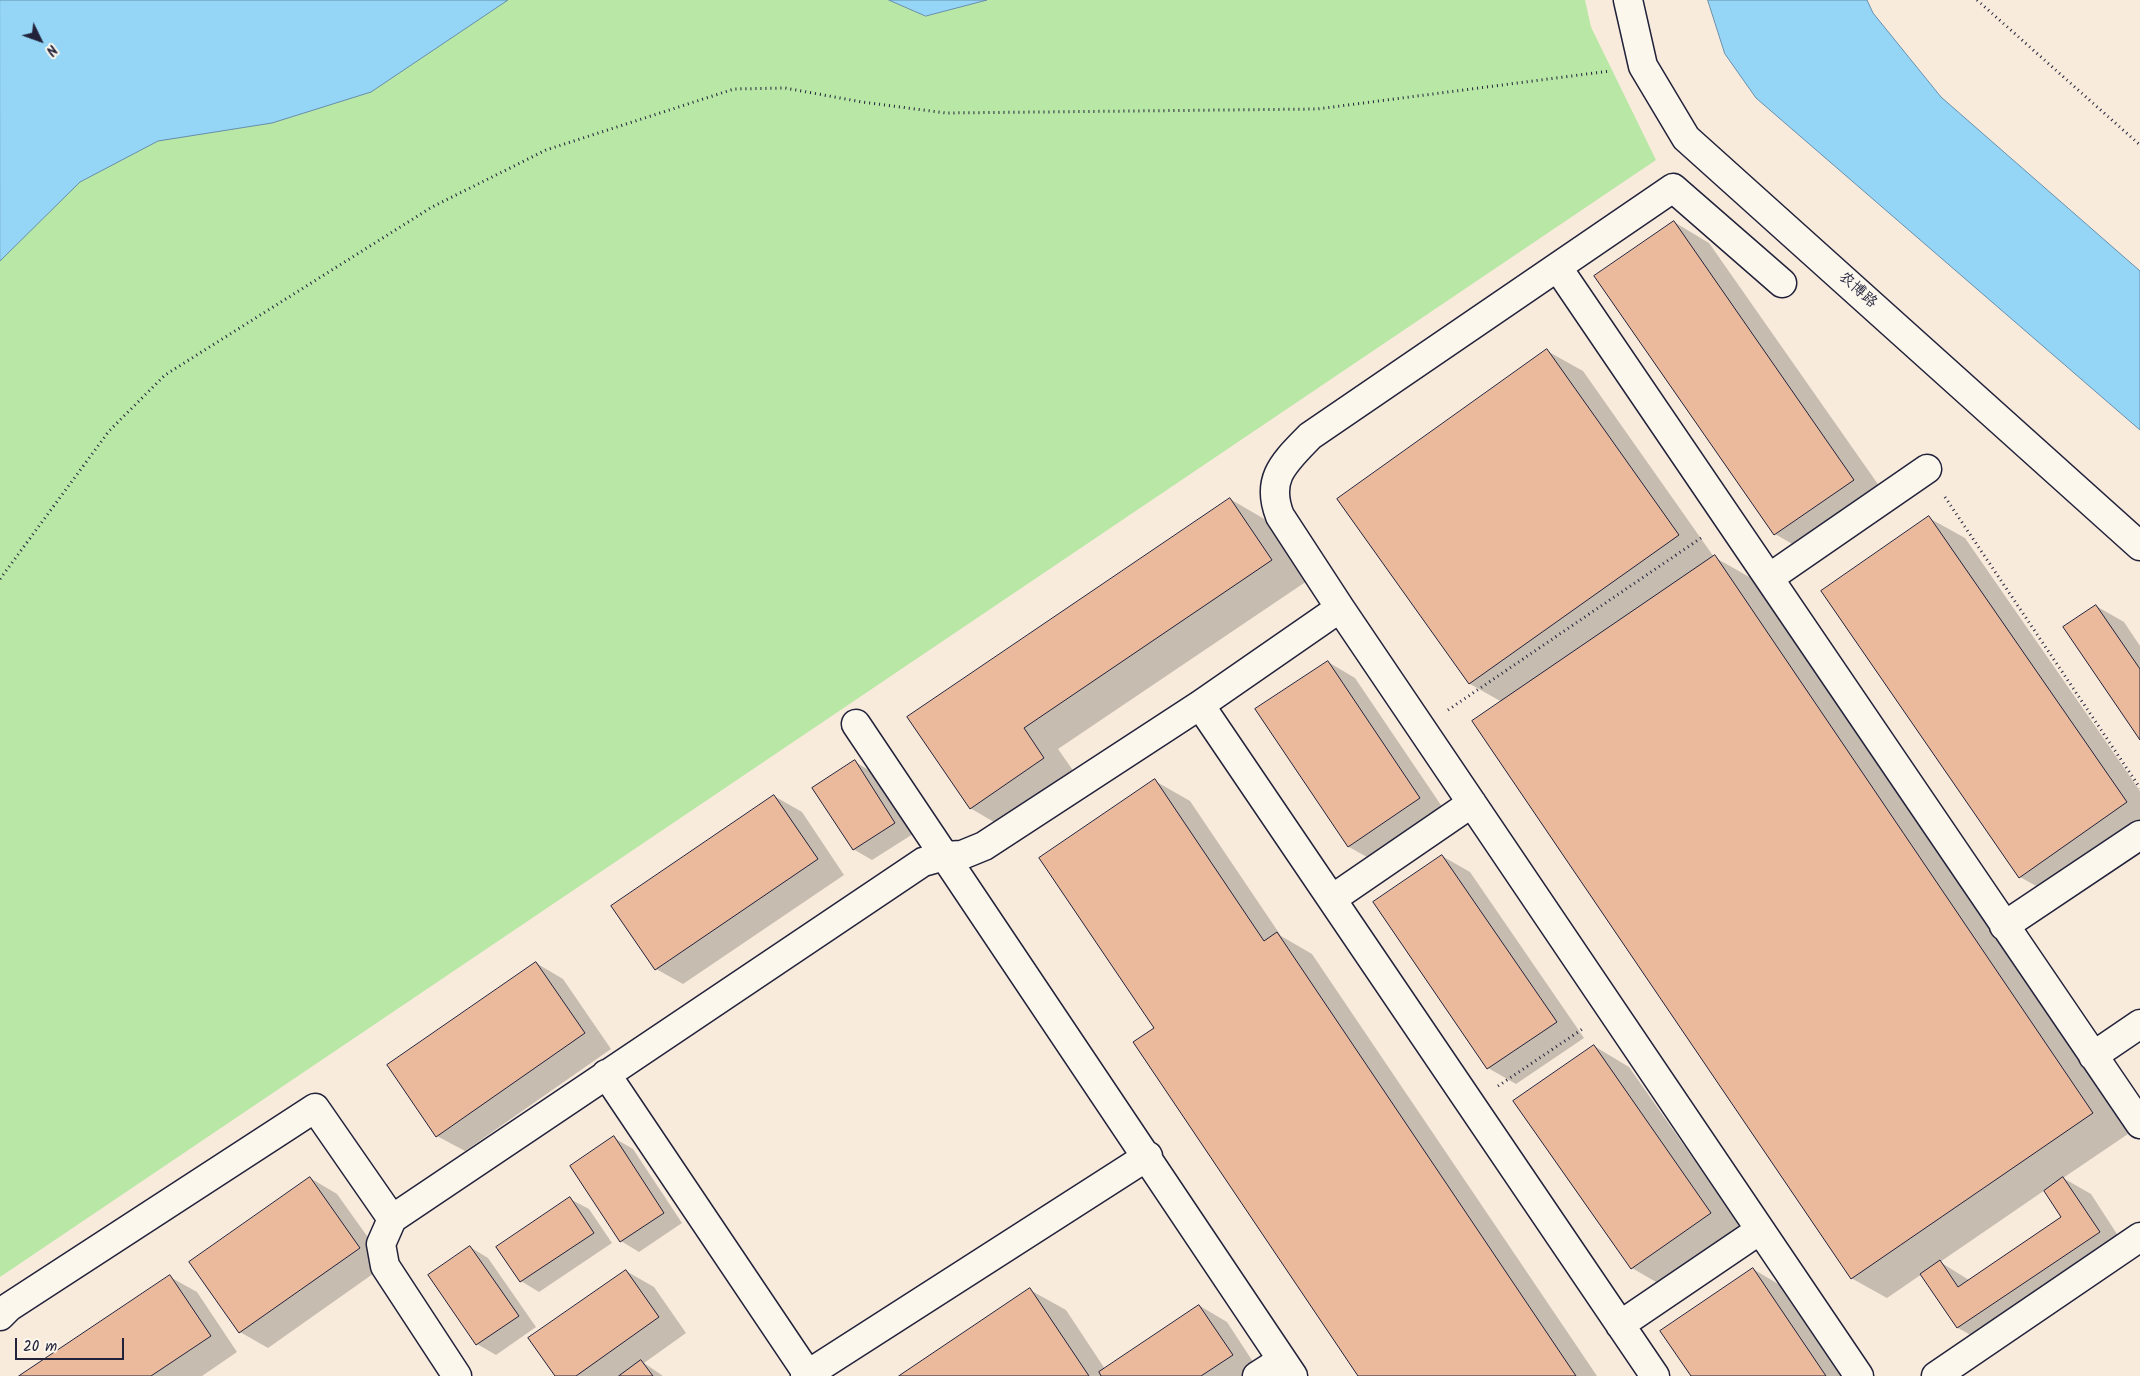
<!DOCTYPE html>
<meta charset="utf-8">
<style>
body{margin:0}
#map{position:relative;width:2140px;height:1376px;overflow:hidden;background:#f8ebdc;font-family:Kalam,sans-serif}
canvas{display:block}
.north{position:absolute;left:15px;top:15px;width:50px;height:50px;-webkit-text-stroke:4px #fbf7ec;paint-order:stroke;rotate:132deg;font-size:14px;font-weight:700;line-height:20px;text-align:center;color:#22223b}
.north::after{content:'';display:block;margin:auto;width:18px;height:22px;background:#22223b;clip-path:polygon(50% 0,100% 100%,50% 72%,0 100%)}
.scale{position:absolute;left:15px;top:1338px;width:109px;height:22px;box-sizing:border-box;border:2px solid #22223b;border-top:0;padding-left:6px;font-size:15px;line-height:18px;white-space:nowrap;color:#22223b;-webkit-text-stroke:4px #fbf7ec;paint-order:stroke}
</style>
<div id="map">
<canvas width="2140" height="1376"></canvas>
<div class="north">N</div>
<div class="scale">20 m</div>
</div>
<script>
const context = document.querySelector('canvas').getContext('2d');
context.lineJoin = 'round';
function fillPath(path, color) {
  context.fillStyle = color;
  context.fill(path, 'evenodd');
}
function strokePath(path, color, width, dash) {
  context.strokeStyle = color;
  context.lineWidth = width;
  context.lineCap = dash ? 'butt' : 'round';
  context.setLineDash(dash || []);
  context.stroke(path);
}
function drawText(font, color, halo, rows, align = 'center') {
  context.font = font + ' Kalam,"LXGW WenKai TC",sans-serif';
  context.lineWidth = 4;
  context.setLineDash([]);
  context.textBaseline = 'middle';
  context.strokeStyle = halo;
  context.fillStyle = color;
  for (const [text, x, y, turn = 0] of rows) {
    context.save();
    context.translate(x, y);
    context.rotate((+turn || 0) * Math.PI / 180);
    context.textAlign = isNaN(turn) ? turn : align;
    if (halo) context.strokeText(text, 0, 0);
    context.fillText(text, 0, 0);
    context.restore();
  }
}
fillPath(new Path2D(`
 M0,0H889L926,16L987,0H1585L1591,27L1656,160L0,1277Z`), '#b8e7a6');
const water = new Path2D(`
 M0,0H508L371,92L272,123L158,141L80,182L0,261Z
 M889,0H987L926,16Z
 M1708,0H1867L1873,13L1941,97L2140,271V430L1756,98L1725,54Z`);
fillPath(water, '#95d6f7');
strokePath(water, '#678eac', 1);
fillPath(new Path2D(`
 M1674,222L1709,243L1889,500L1811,555L1775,534L1596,277Z
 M1547,351L1583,371L1714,557L1751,578L2128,1134L2063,1178L2091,1194L2126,1248L1985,1343L1958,1328L1922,1274L1887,1298L1851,1278L1502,702L1470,684ZM2045,1190L2063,1217L1969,1280L1940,1262Z
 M1230,499L1266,520L1307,581L1058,749L1079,779L1006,829L970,808L909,717Z
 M1929,518L1965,538L2140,791V839L2056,897L2020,877Z
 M2096,606L2124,622L2140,646V738Z
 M1328,662L1355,678L1447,814L1376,862L1349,847Z
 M855,762L874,773L913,834L872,860L853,849Z
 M1155,781L1190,801L1281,936L1312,954L1597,1376H1360L1155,1028Z
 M774,796L802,812L844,875L683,984L656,969Z
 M1442,856L1470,872L1584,1038L1516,1084L1488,1068L1375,902Z
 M536,963L563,979L611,1049L465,1151L437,1136Z
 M1594,1046L1629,1067L1746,1234L1668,1289L1632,1268L1515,1101Z
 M614,1138L633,1149L682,1223L639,1252L621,1241Z
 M310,1178L337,1194L387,1264L268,1348L240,1332Z
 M570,1199L589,1209L612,1243L539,1292L521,1281L498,1247Z
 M470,1247L488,1258L536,1327L496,1355L477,1344L430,1275Z
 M1753,1269L1780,1285L1842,1376H1692Z
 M626,1271L654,1287L686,1333L644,1363L663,1376H557Z
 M170,1277L197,1292L237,1352L202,1376H21Z
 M1030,1290L1066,1310L1105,1369L1200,1306L1227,1322L1259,1371L1252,1376H902Z`), '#0003');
const building = new Path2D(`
 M1674,221L1854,480L1774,535L1594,276Z
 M1547,349L1679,535L1469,684L1337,499Z
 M1230,498L1272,560L1024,728L1044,758L970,809L907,717Z
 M1929,516L2127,802L2019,878L1821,591Z
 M1715,555L2093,1113L1851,1279L1472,721Z
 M2096,605L2140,669V740L2063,627Z
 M1328,661L1420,798L1348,847L1255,709Z
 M855,760L895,823L853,850L812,788Z
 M1155,779L1264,941L1277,932L1576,1376H1358L1133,1042L1154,1028L1039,858Z
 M774,795L818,859L655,970L611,906Z
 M1442,855L1557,1022L1487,1069L1373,902Z
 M536,962L585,1033L436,1137L387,1065Z
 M1594,1045L1711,1213L1631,1269L1513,1101Z
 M614,1136L664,1213L620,1242L570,1166Z
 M310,1177L360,1248L239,1333L189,1262Z
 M2063,1177L2100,1232L1957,1328L1920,1274L1940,1260L1958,1287L2061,1217L2044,1191Z
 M570,1197L594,1233L520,1282L496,1247Z
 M470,1246L519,1316L476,1345L428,1275Z
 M1753,1268L1826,1376H1691L1660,1331Z
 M626,1270L659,1317L576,1376H555L528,1338Z
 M170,1275L211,1336L151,1376H19Z
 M1030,1288L1089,1376H899Z
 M1199,1305L1233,1355L1201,1376H1101L1099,1372Z
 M641,1360L653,1376H619Z`);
fillPath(building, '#ebba9c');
strokePath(building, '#22223b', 1);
const minor = new Path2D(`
 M1628,0L1643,66L1686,138L2140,546
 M1558,268L2140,1124
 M1782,283L1673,188L1310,436C1285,462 1265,478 1280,516L1340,608L1859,1376
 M1769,578L1927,469
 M1200,705L1655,1376
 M856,724L1293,1376
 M1332,899L1472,803
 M2004,926L2140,835
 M2093,1056L2140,1024
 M606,1074L809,1376
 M0,1316L9,1307L315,1108L392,1219
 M1620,1325L1760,1230
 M457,1376L385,1266L381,1244L392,1219L923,862L944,856L962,855L984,846L1200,705L1340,608
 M805,1376L1148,1156
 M1257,1376L1282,1360
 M1936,1376L2140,1237`);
strokePath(minor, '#22223b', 31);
strokePath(new Path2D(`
 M1977,0L2140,145
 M1945,497L2140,788
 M0,579L109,431L165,375L432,207L546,150L734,89L785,88L862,102L946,113L1317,109L1610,71
 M1448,710L1701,538
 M1498,1086L1584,1028`), '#22223b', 3, [1, 4]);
strokePath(minor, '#fbf7ec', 28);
drawText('15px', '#22223b', '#fbf7ec', [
 ["农博路",1857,291,42]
]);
</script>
